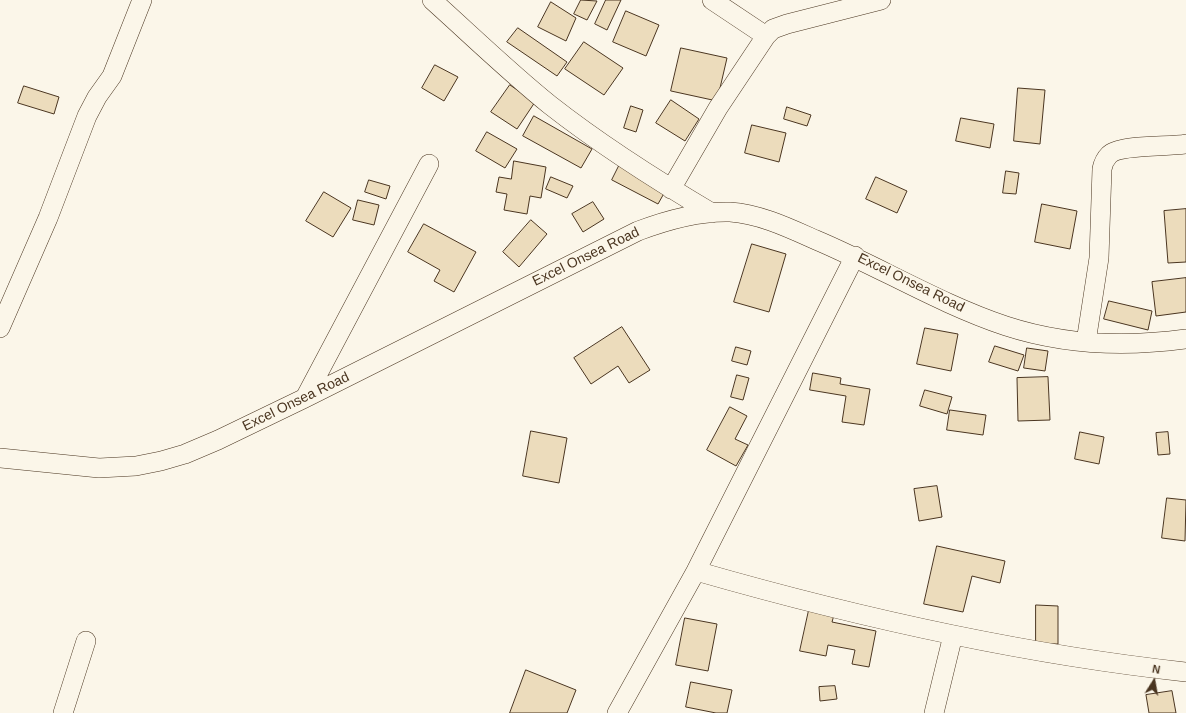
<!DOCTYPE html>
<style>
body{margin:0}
#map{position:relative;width:1186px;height:713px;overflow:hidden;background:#fbf6e9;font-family:Arial,sans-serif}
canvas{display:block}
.north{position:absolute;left:1134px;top:661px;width:40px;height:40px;-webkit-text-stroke:3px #fbf6e9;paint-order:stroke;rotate:11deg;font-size:11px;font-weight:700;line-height:16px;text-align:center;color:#4a3520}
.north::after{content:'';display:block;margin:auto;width:14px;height:18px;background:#4a3520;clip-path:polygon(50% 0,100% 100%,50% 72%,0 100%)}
</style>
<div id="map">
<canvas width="1186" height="713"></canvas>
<div class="north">N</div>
</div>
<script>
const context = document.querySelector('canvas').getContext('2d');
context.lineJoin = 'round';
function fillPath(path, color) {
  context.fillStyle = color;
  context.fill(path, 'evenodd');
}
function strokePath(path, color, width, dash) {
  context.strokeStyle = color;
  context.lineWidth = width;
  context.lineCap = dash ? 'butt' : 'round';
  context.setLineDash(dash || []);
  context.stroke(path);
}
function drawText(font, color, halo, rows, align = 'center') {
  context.font = font + ' Arial,sans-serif';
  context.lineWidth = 3;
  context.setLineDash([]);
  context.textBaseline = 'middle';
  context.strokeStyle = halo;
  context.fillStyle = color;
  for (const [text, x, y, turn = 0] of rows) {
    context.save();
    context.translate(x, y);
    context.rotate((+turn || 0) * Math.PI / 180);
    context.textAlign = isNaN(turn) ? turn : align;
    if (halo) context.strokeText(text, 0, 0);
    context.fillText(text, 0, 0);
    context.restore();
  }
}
const building = new Path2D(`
 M581,0L597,1L587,20L574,14Z
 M606,0H621L607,30L595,24Z
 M551,2L576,18L566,41L538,27Z
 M626,11L659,25L646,56L613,42Z
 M518,28L567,62L557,76L507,42Z
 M584,42L623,68L604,95L565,69Z
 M681,48L727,58L717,101L671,91Z
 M435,65L458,77L444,101L422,88Z
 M510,85L535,102L517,129L491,112Z
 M24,86L59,97L54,114L18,103Z
 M1018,88L1045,90L1040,144L1014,141Z
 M671,100L699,119L685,141L656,123Z
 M631,106L643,110L636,132L624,128Z
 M787,107L811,115L807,126L784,119Z
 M534,116L592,149L581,168L523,136Z
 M961,118L994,124L990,148L956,141Z
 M752,125L786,133L779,162L745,153Z
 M487,132L517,149L505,168L476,151Z
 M514,161L546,167L541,198L530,196L527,214L504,210L507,194L496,192L499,177L511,179Z
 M620,164L667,188L658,204L612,180Z
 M1006,171L1019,173L1016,194L1003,193Z
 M551,177L573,186L567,198L546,189Z
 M876,177L907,191L897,213L866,199Z
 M369,180L390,186L386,199L365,192Z
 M324,192L351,208L333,237L306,221Z
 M358,200L379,205L374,225L353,220Z
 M593,202L604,219L583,232L572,214Z
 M1042,204L1077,211L1070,249L1035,242Z
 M1186,209V262L1168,263L1164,211Z
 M531,220L547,234L519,267L503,252Z
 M424,224L476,252L454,292L434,281L440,270L408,252Z
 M752,244L786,254L769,312L734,302Z
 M1186,278V312L1156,316L1152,282Z
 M1109,301L1152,311L1148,330L1104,319Z
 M622,327L650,370L629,383L618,366L591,384L574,358Z
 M925,328L958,334L951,371L917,364Z
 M995,346L1024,355L1018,371L989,362Z
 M736,347L751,351L747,365L732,361Z
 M1027,348L1048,351L1045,371L1024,368Z
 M813,373L841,378L840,384L870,389L864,425L842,422L846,396L810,390Z
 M737,375L749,378L743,400L731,397Z
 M1048,377L1050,420L1018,421L1017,378Z
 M925,390L952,397L947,414L920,406Z
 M730,407L747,416L735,439L748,445L736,466L707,450Z
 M950,410L986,415L983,435L947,430Z
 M531,431L567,438L559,483L523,476Z
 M1080,432L1104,437L1099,464L1075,459Z
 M1168,432L1170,454L1158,455L1156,433Z
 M937,486L942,517L919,521L914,489Z
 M1167,498L1186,500L1185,541L1162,538Z
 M937,546L1005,561L1000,583L972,576L963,612L924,604Z
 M1036,605L1058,606V644H1036Z
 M809,610L834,615L832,622L876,631L869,667L852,664L855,650L828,645L826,656L800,651Z
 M685,618L717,624L708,671L676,665Z
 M526,670L576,690L567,713H510Z
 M691,682L732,690L727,713H716L686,707Z
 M835,686L837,699L820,701L819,687Z
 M1172,691L1176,713H1149L1146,695Z`);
fillPath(building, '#ecdcbc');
strokePath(building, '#4a3520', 1);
const street = new Path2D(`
 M432,0C471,35 509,72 550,105C601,145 656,180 712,213
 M712,0L766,36
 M671,189L718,108L766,36L773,29L787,24L881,0
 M0,328L48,218L87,116L97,97L112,76L142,0
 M1086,342L1099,258L1102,169C1103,164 1105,159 1109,155C1119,144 1169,147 1186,144
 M305,398L429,164
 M0,458L99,468L136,466L161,461L185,454L218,440L305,398L638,231C667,220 698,211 730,212C760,214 789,228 816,240C880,267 940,304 1006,326C1064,345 1127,347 1186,339
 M696,571C856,617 1020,654 1186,672
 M63,713L86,641
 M617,713L696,571L855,256
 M934,713L953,635`);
strokePath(street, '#4a3520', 20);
strokePath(street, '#fbf6e9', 19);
drawText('14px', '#4a3520', '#fbf6e9', [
 ["Excel Onsea Road",586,257,-26],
 ["Excel Onsea Road",911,283,26],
 ["Excel Onsea Road",296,402,-26]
]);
</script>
